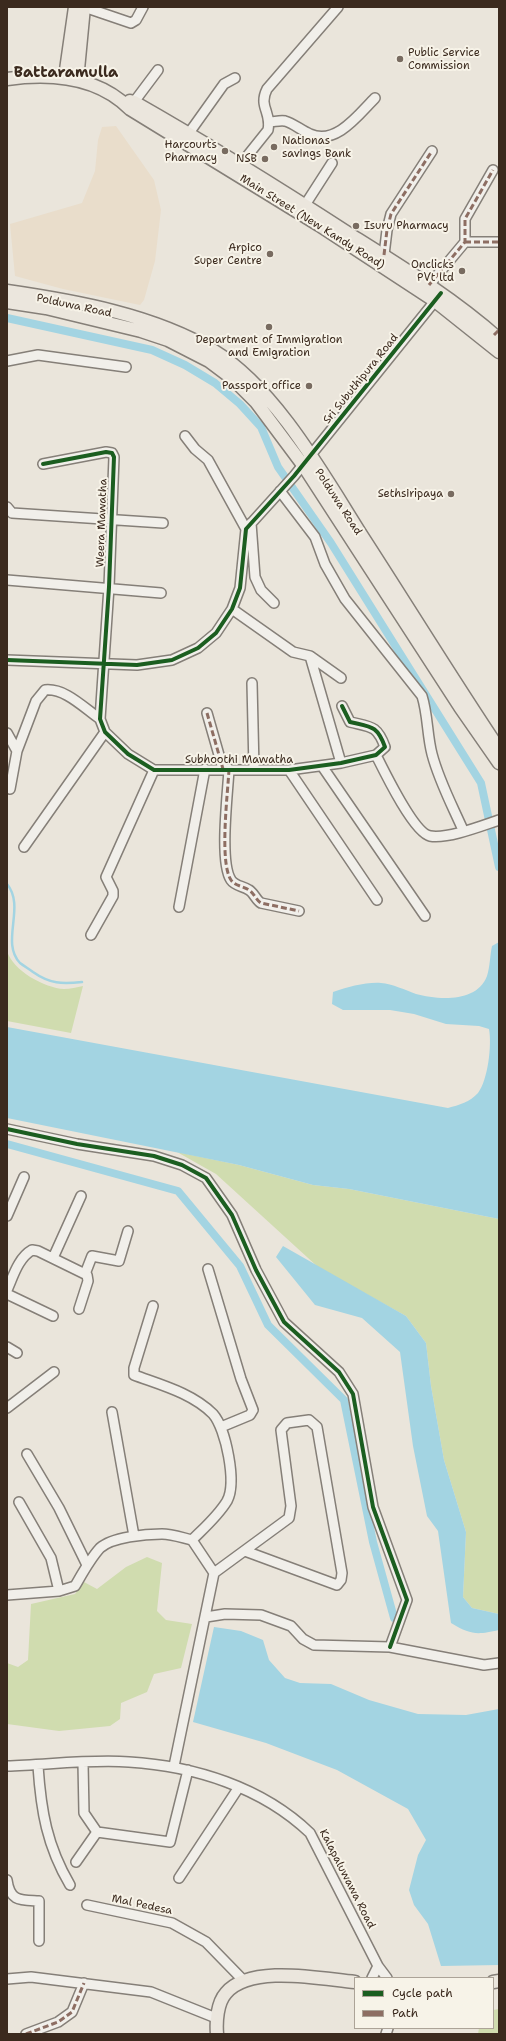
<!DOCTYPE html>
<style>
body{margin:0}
#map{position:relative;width:506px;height:2041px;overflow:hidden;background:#eae5db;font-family:"Shantell Sans",sans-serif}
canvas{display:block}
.frame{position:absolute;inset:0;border:8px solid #3b2a1e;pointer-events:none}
.legend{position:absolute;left:354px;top:1977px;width:140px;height:52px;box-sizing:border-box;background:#f7f3e8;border:1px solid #aca397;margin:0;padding:5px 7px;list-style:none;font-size:12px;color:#3b2a1e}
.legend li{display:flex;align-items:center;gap:8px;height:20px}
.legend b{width:20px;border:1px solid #aca397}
</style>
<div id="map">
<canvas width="506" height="2041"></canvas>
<div class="frame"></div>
<ul class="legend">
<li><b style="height:5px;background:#1b5e20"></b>Cycle path</li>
<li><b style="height:5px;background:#8d6e63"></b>Path</li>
</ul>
</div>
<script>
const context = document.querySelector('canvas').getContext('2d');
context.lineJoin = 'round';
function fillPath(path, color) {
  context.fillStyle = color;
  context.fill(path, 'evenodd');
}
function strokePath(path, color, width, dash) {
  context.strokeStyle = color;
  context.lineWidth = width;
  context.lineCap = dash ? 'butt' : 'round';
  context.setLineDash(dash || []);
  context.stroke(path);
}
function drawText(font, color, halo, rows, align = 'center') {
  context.font = font + ' "Shantell Sans",sans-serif';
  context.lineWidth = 4;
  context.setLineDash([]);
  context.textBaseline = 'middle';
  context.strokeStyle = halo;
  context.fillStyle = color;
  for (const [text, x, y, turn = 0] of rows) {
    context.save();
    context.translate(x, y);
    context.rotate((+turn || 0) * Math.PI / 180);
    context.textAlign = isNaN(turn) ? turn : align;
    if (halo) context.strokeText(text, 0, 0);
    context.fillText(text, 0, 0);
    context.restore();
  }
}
fillPath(new Path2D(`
 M116,126L154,180L161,210L155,261L144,300L140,305L63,289L15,276L10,224L82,203L95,171L98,140L102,127Z`), '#e9ddcb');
fillPath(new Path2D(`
 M7,951C13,971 45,988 64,989C70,989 77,987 83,986L71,1033L7,1021Z
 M177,1152L239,1165L313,1185L349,1189L499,1219V1614L472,1608L463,1597L466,1532L444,1460L431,1386L426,1343L406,1316L319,1268L216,1174Z
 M147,1557L162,1563L157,1611L166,1620L192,1624L181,1668L154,1674L147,1692L121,1703L120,1719L110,1726L59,1731L7,1724V1663L18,1667L28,1660L31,1604L75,1594L84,1582L97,1589L126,1567Z
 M499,2009V2034H478L479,2028H493V2010Z`), '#d0dcaf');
fillPath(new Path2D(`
 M499,942V1219L349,1189L313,1185L239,1165L7,1118V1027L448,1108C459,1105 470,1102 478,1093C488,1080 492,1045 489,1029L479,1026L446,1024L414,1014L390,1010H343L332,1004L333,992C348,987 366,982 381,983C392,984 406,990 416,994C438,1000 477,1003 487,976C490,967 490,955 492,946Z
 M283,1246L406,1316L426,1343L431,1386L444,1460L466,1532L463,1597L472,1608L499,1614V1630C477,1635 471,1635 451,1623L438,1531L427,1516L413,1446L400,1352L362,1318L315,1305L276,1257Z
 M214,1627L241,1631L263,1640L269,1660L285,1678L300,1683L331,1684L369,1700L418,1714L466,1715L499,1709V1965L441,1966L428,1924L414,1905L409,1890L418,1855L426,1840L408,1809L337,1770L266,1743L193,1722Z`), '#a3d4e2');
strokePath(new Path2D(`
 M7,884C26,907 0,942 20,963C24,966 29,969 33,972C50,984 62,984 82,982`), '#a3d4e2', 2.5);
strokePath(new Path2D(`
 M7,318L152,350L185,365L215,383L240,404L261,427L278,467L331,543L481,783L499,867
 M7,1144L178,1191L240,1266L268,1325L344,1400L373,1542L394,1618`), '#a3d4e2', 8);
const minor = new Path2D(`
 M84,7L131,23L136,20L143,7
 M134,102L158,70
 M269,122C274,122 280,120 285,121C293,123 302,131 310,134C336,146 359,114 375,98
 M189,133L224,84L235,78
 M236,170L268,130C272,112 258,107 267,89L338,7
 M305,205L332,163
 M465,242H499
 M384,255L387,230L391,214L432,151
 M429,285L465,242V219L493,170
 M7,361L38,355L126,367
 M185,436L195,449L208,460L246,529
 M43,464L106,452L112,453L114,457L109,587L100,719L105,732L128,754L154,770H289L341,763L376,755L385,747C377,725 371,727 350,722L342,706
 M280,491L315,537L325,564L345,599L422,696C428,715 427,735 432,754C439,781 452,805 463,830
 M7,507L12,513L163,523
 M251,523L255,577L261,590L274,603
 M7,580L161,593
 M232,609L293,652L310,656L341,763
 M310,656L341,678
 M7,660L137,665L172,660L198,648L216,633L232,609L240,588L246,529L294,476L439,296
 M252,683L254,769
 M207,713L223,769
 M7,733L17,751L10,789
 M17,751L36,701L45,690C65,688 83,707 100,719
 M376,755C384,771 414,833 430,836C448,839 481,826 499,820
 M322,766L425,916
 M229,769C228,792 219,862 231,880C235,886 243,886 249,890C254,893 256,900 261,903L299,911
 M289,770L377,900
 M24,847L105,732
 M179,907L205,769
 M91,935L113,896V891L106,877L154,770
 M7,1129L77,1144L154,1156L182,1165L206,1178L232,1215L256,1270L284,1322L339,1372L353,1394L373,1507L407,1600L390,1647
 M7,1216L24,1177
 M53,1258L81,1196
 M208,1269L241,1379L253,1410L250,1415L221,1427
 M85,1274L92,1256L119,1261L128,1231
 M7,1290C13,1277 18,1258 32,1250L38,1251L87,1275L88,1281L79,1309
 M7,1294L53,1316
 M153,1306L134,1368V1375C161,1385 192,1393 213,1414C226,1429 237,1483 227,1501C218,1516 204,1528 192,1540
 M7,1347L17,1353
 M7,1408L54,1372
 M112,1412L134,1536
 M27,1454L59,1508L87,1565
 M19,1502L51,1558L59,1591
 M7,1595L59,1591L75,1586C82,1574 90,1559 100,1548C112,1537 146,1534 162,1534C172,1534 183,1538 192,1540L214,1573
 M206,1617L225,1614L261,1615L291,1626L303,1639L314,1645L390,1647L484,1665L499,1663
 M83,1763L84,1813L97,1832L170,1842L188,1770
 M7,1766C46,1765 91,1759 129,1762C194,1766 262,1787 310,1833L378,1966L387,1978
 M38,1766C41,1811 47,1846 70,1885
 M174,1766L214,1573L289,1518L291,1506L281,1430L287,1423L309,1420L317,1427L342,1573L341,1580L337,1585L245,1551
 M76,1862L97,1832
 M179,1878L239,1787
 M7,1880C10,1902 21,1900 39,1901V1941
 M87,1905L172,1923L206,1942L244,1981
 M372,1978L378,1966
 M7,1979L31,1977L151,1992L216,2018
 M26,2034L58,2022L72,2012L84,1983
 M386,2034L388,2028`);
const major = new Path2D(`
 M65,77L75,7
 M7,79C50,73 97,76 130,109L319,225L435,301L499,352
 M77,80L84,7
 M130,101L134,102C208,144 280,189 351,235C402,267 454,299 499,339
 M7,291C76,301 154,315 214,351C276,389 324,476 362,536C408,607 452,679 499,749
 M7,302L46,308L141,331L168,340L209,361L233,379L256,402L303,465L460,707L499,763
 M493,1982L499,1981
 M217,2034C216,2022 217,2003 226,1993C251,1964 321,1979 355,1982`);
strokePath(minor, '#857f78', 12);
strokePath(major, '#857f78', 15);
strokePath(minor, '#f1efea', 9);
strokePath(major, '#ebe6dd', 12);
strokePath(new Path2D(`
 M465,242H499
 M384,255L387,230L391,214L432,151
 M429,285L465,242V219L493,170
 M494,335L499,330
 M207,713L223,769
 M229,769C228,792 219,862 231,880C235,886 243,886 249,890C254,893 256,900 261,903L299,911
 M26,2034L58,2022L72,2012L84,1983`), '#8d6e63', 3, [6, 3]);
strokePath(new Path2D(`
 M43,464L106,452L112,453L114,457L109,587L100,719L105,732L128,754L154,770H289L341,763L376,755L385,747C377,725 371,727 350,722L342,706
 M7,660L137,665L172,660L198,648L216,633L232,609L240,588L246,529L294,476L441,293
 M7,1129L77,1144L154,1156L182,1165L206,1178L232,1215L256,1270L284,1322L339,1372L353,1394L373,1507L407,1600L390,1647`), '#1b5e20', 4);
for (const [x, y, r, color] of [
 [400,59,4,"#786b60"],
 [274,147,4,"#786b60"],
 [225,151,4,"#786b60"],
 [265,159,4,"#786b60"],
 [356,226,4,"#786b60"],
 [270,254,4,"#786b60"],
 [462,271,4,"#786b60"],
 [269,327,4,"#786b60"],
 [309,386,4,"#786b60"],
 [451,494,4,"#786b60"]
]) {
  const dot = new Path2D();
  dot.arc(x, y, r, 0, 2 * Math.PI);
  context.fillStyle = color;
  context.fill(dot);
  strokePath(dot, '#f7f3e8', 1.5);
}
drawText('11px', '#3b2a1e', '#f7f3e8', [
 ["Public Service",408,53,"left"],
 ["Commission",408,66,"left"],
 ["Nationas",282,141,"left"],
 ["savings Bank",282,154,"left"],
 ["Harcourts",217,145],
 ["Pharmacy",217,158],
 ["NSB",257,159],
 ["Isuru Pharmacy",364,226,"left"],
 ["Arpico",262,248],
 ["Super Centre",262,261],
 ["Onclicks",454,265],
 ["PVt ltd",454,278],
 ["Department of Immigration",269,340,"center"],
 ["and Emigration",269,353,"center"],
 ["Passport office",301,386],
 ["Sethsiripaya",443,494]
], 'right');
drawText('11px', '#3b2a1e', '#f7f3e8', [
 ["Main Street (New Kandy Road)",312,222,32],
 ["Polduwa Road",74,306,12],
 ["Sri Subuthipura Road",361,379,-51],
 ["Polduwa Road",338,502,57],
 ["Weera Mawatha",102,523,-88],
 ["Subhoothi Mawatha",239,760],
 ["Kalapaluwawa Road",347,1879,63],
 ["Mal Pedesa",142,1905,12]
]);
drawText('bold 15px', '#3b2a1e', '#f7f3e8', [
 ["Battaramulla",66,73]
]);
</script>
